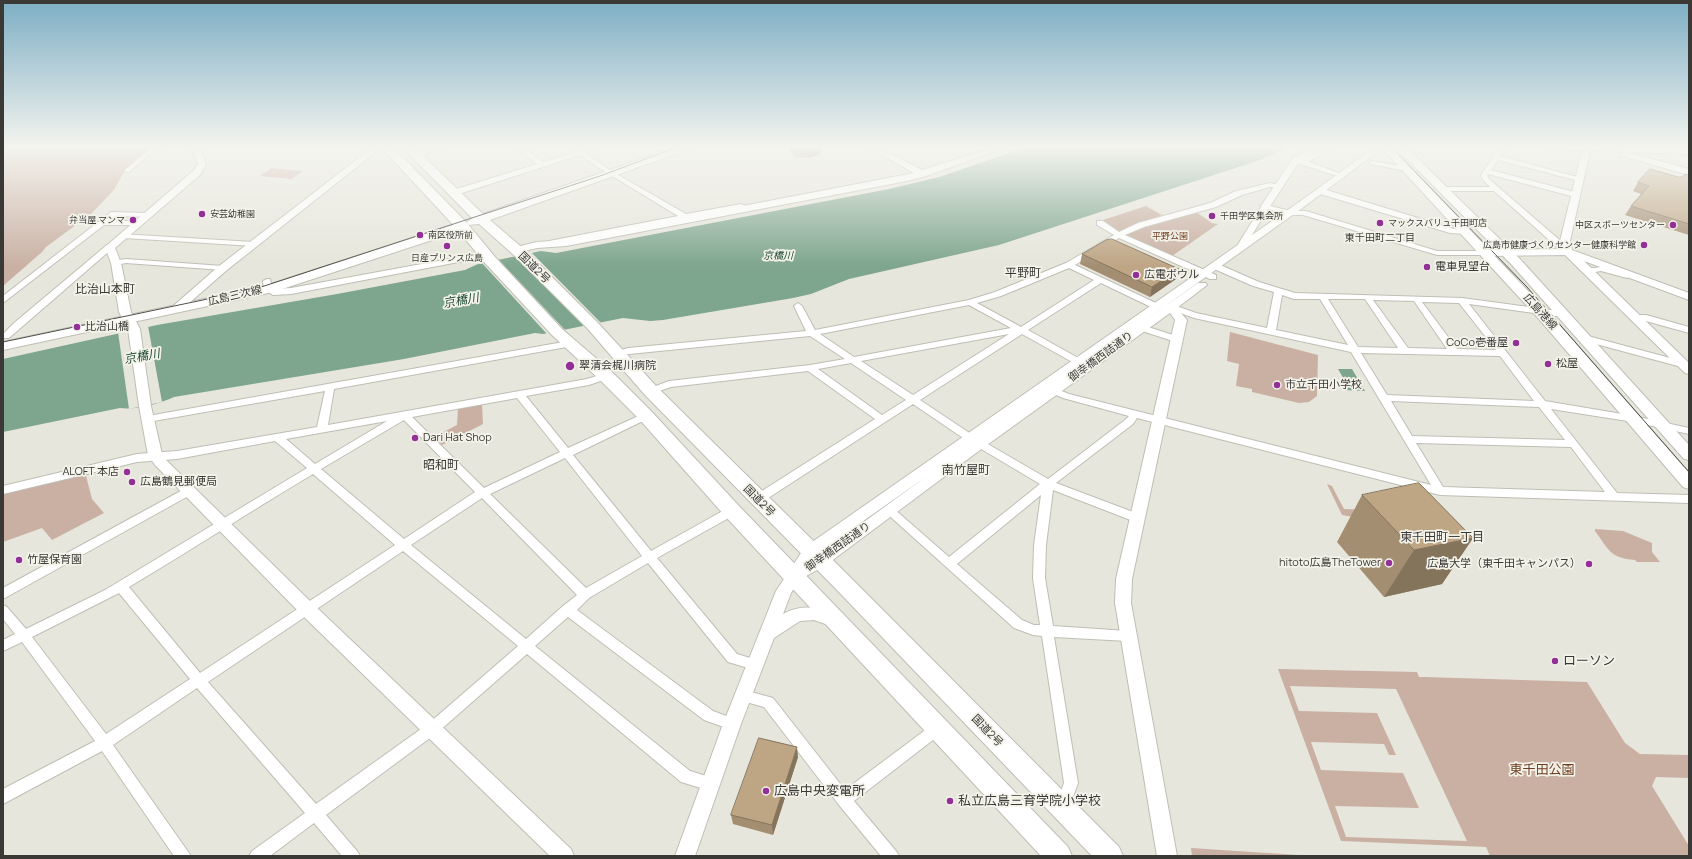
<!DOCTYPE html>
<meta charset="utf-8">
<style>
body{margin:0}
#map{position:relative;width:1692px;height:859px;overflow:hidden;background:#e7e6dc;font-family:Manrope,sans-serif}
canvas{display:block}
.frame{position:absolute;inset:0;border:4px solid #3a3936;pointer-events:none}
</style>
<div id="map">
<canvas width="1692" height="859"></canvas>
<div class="frame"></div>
</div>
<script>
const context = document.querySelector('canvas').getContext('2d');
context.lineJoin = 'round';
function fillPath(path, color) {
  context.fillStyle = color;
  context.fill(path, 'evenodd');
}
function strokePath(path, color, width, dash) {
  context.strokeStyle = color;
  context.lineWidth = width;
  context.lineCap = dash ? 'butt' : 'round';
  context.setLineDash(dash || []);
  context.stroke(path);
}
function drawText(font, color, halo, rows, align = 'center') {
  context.font = font + ' Manrope,"Noto Sans JP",sans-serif';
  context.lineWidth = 3.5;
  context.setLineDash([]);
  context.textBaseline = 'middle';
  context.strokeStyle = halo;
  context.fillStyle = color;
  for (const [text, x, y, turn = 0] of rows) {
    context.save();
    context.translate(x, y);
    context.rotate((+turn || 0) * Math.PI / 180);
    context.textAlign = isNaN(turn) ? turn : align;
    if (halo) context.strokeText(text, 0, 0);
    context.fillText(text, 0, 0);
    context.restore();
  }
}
fillPath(new Path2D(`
 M3,147H154L124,172L114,190L91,214L46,247L42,252L3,286Z
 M271,168L303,171L292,179L260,176Z
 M1146,206L1162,215L1119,231L1103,220Z
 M1196,212L1212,223L1218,224L1172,256L1127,236L1126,234L1137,228Z
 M1230,332L1318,355L1317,396L1309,402L1299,403L1252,392V389L1236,386L1239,364L1227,361Z
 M482,404L483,424L442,445L434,437L457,425L458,408Z
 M85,472L92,499L104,513L52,540L42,528L3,542V493Z
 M1327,484L1332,486L1344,509L1407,511L1358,518L1342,515Z
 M1595,529L1623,531L1652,543V552L1660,562H1637L1635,560C1610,558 1609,550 1595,531Z
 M1278,669L1417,672L1419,677H1425L1587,682L1625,743L1640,754L1689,755V778L1656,777L1652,786L1689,846V856H1490L1486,847L1341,841ZM1290,686L1396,689L1467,841L1346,837L1335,806L1419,808L1403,773L1321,770L1311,742L1384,744L1389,755H1396L1377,713L1299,711Z
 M1191,848L1313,856H1192Z`), '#c9b0a3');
fillPath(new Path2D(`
 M1027,147H1290L1257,161L999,245L849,279L811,294L793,298L663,320L650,321L623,318L543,334L535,333L404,359L174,397C159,404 136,410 120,408L3,432V359L157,325L337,294L465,270L478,264L541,251L556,253L889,189L939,177Z
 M1338,369H1352L1365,391L1343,390L1338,382L1345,381Z`), '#7ea58d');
fillPath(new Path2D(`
 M531,252L601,323L584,326L515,255Z
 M498,259L565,330L547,334L481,262Z
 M148,326L162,402L129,409L118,332Z`), '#e7e6dc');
const minor = new Path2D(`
 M155,147H163L148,156L129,172H125V170L144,154Z
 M438,147H448L416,157L413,155Z
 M516,147H523L543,162L576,152L571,147H578L582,150L591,147H600L586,153L608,169L686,214L741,204L745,206L741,208L546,245L545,243L549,241L678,216L604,171L580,155L456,195H450V191L537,164Z
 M1325,147H1333L1309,162L1344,175V177H1340L1300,164L1293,160L1296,158L1302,160Z
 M1496,147H1502L1504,150L1500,156L1581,178V180L1579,181L1498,160L1491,170L1578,193L1579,195L1575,197L1488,174L1487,175L1489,179L1571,250V254H1565L1494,191H1439L1438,189L1442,187H1490L1484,181L1481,175L1498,150Z
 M1372,161L1406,167L1409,169L1406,171L1370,164V162Z
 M1270,183L1283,186L1279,188L1270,187L1242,195L1216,207L1144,227L1125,235L1216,275V279H1210L1119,238L1075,265L1158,304H1171L1196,313L1267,328L1274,292L1253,286L1212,268V264H1218L1259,282L1295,293L1462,298L1566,312L1567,314L1563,317L1469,304L1545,401L1634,416L1689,428V434L1634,422L1551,409L1617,493L1689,495V503L1440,495L1137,418L1133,424L1056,483L1141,515L1143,518L1141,521H1133L1053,490L1046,545L1045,578L1053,626L1128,631L1132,632L1134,636L1132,640L1128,641L1054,637L1078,783L1067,813L1062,815L1057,813L1055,808L1064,783L1042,636L1033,635L1014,628L884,511L885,508H893L949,557L1040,484L966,440L913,404L762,502H754L753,499L754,496L875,419L808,371L671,387L651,394L646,391L648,389L669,381L810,365L845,359L810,336L629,354L618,357L613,354L615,352L628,348L806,331L794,306L798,303L802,306L815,330L969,300L995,292L1066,263L1114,235L1097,225V221H1103L1119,232L1138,223L1210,203L1236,191ZM1069,268L1094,280L1021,327L977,303L1001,296ZM1101,283L1153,308L1170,309L1194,318L1351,352L1431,485L1069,394L1047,385L1042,388L1044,390L1063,398L1129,416L1125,420L1048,479L974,436L920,400L1022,334L1083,368H1089L1091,366L1089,364L1028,330ZM1282,295L1294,299H1320L1348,345L1276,330ZM1328,299H1365L1398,348L1358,347ZM1373,300L1414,301L1447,349L1408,348ZM1422,302L1459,303L1496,350L1457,349ZM969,305L1011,328L854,357L820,334ZM1009,334L913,395L861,361ZM1361,353L1500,356L1534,401L1387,395ZM851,363L906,400L882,415L818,369ZM1391,401L1539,407L1565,440L1412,436ZM1416,443L1571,447L1605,492L1443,487ZM1041,495L1034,545L1033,578L1040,625H1034L1022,620L957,564Z
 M1317,189H1323L1454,229L1466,230L1470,232L1466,234L1450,233L1317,193Z
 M1263,204L1290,211H1306L1437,251H1485L1489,253L1485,255H1437L1303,215H1290L1268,209L1244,248H1238L1237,246Z
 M111,212L149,213L153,215L149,217L116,216L110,221H134L138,223L134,225H104L3,303V296Z
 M121,234L254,242L258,244L254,246L124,238L120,236Z
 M107,245H113L114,247L9,338H3V334L14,323Z
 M487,252H490V256L291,294L273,295L264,289L263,281L267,279H270L272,288L275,289L291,288Z
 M126,259L223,266L227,268L223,270L126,263L116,265L112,263L113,261Z
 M1601,267L1630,274L1631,276L1627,278L1601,271L1589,273L1585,271L1586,269Z
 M1637,315H1646L1689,327V333L1646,321L1634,320L1633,318L1634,316Z
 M1142,325L1179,337L1180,339L1176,342L1139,330L1138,328L1139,326Z
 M1584,335L1689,363V369L1581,340L1580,338Z
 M569,341L573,344L572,346L334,389L328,425L587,379L606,373L609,374L611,376L609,378L589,385L526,396L568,448L643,414H649L651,416L649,418L573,455L651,551L728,508H736L737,511L736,514L657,558L737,654L760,661L761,665L760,669L755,670L728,662L648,563L589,598L577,610L713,711L737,720L739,724L737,728L732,730L704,720L568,617L535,646L690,771L716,779L718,784L716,789L711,791L681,782L527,654L438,732L326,815L357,851L360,856H342L314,823L270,856H249L252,851L305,813L197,688L113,745L191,856H174L102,751L3,804V789L95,741L22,642L3,651V640L15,634L3,619V605L7,607L26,629L105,590L307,468L275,441L177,459L137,462L3,494V486L137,454L177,451L317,427L325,391L148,422L145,421L143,419L148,416ZM517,398L560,452L484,488L412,417ZM404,420L475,492L404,539L321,469ZM387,421L315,464L286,439ZM565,458L642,556L586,588L490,494ZM313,474L395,545L200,673L129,587C191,550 251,511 313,474ZM482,498L577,595L563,606L526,639L411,545ZM403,551L518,646L428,724L316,804L208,682ZM119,593L190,679L106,734L32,637Z
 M188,487L192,488L193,491L192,494L3,599V588Z
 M744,690L773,698L845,790L932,725L937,723L942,725L944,729L942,733L854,801L896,851L899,856H881L839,805L764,707L739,700L737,696L739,692Z`);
const tertiary = new Path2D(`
 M192,147H200L206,164L200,175L115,248L121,263L131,312L140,329L151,406L162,454L165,459L313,604L571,849L574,856H550L301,614L155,465L148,455L139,406L128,329L119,312L111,263L105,247L193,171L198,164Z
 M373,147H382L227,270L180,311H172L170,309L172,307L219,266Z
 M868,147H878L922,170L996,147H1008L926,176L907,181L566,246L537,248L516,253L511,250L512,248L537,242L566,240L914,173Z
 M1313,147H1323L1299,162L1269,208H1263L1261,206L1293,158Z
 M1375,147H1384L1301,209L1140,324L1198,283H1206L1207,285L1177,308L1187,320L1132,579L1131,603L1177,856H1157L1115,603L1116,579L1175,320L1170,313L976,453L826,565L799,580L791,593L783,614C801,604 818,607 837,614L839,619L837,624L831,626L814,620L800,621L774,638L741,724L695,856H675L723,724L776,591L805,547L1295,205ZM927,476L816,557L813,558L815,555Z
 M1543,147L1689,148V154L1627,152L1689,169V175L1622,156L1621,154L1624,152L1590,151L1570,241L1572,250L1689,293V300L1584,261L1689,363V374L1685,373L1565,255L1485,256L1480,253L1485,250L1561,249L1560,241L1582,151L1547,150Z`);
const secondary = new Path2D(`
 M1381,147H1391L1549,313L1689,473V489L1683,487L1539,319Z
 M1395,147H1406L1519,258L1689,445V460L1684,459L1511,264Z`);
const primary = new Path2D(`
 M462,222L466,223L468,226L466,229L273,292L3,350V342L265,286Z`);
const trunk = new Path2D(`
 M381,147H393L467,223L495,257L562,329L612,372L652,412L739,506L1068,847L1072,856H1041L725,516L640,420L600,380L552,335L485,263L457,229Z
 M402,147H414L483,214L676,147H692L690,149L490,220L526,251L597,322L657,387L849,576L1119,847L1123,856H1092L835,588L645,395L587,328L516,257L479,224L468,225L467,222L472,218Z`);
strokePath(minor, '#bfbeb5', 2);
strokePath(tertiary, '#bfbeb5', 2);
strokePath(secondary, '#bfbeb5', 2);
strokePath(primary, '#bfbeb5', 2);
strokePath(trunk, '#bfbeb5', 2);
fillPath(minor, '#fff');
fillPath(tertiary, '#fff');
fillPath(secondary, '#fff');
fillPath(primary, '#fff');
fillPath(trunk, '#fff');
strokePath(new Path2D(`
 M1391,147L1526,286L1689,472
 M3,342L255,289L600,176L678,147`), '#504f4b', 1);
fillPath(new Path2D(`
 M789,147H822V151L818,155L808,158L796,157L789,150Z
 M1689,175V235L1625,215L1631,206L1641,194L1633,191L1638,182L1682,177Z
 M1082,254L1176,279L1150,297L1080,264Z
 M1362,495L1473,538L1442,584L1384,597L1337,542Z
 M798,757L773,835L733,824L731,815Z`), '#a38e72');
fillPath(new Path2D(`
 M819,147H822V151L818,155L808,158V151Z
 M1179,269L1176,279L1150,297L1152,287Z
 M1473,538L1442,584L1384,597L1414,550Z
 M797,747L798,757L773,835L772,825Z`), '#85745c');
const building = new Path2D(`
 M792,147H819L818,148L808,151L796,150Z
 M1650,169L1678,177H1682L1685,174L1689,175V224L1631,206L1649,186L1638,182Z
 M1112,239L1179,269L1152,287L1082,254L1106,240Z
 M1419,483L1473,538L1414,550L1362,495Z
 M759,738L797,747L772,825L731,815Z`);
fillPath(building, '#bea584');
strokePath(building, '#85745c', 1);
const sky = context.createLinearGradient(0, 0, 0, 267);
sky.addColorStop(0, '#7daec4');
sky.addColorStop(0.55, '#f4f4ef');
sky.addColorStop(1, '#f4f4ef00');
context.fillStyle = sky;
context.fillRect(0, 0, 1692, 267);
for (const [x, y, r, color] of [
 [202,214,4,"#923097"],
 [1212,216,4,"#923097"],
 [133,220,4,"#923097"],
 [1380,223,4,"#923097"],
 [1673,225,4,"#923097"],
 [420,235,4,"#923097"],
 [1644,245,4,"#923097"],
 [447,246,4,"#923097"],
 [1427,267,4,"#923097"],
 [1136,275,4,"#923097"],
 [77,327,4,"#923097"],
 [1516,343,4,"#923097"],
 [1548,364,4,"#923097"],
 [570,366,5,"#923097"],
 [1277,385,4,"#923097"],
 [415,438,4,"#923097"],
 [127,472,4,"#923097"],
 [132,482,4,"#923097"],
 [19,560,4,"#923097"],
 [1389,563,4,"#923097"],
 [1589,564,4,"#923097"],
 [1555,661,4,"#923097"],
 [766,791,4,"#923097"],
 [950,801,4,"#923097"]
]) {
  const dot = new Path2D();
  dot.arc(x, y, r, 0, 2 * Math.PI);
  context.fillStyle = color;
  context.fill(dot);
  strokePath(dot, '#f4f3ea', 1.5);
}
drawText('9px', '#3a3936', '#f4f3ea', [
 ["安芸幼稚園",210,214],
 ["千田学区集会所",1220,216],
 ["弁当屋 マンマ",125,220,"right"],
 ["マックスバリュ千田町店",1388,223],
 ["中区スポーツセンター",1665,225,"right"],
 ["南区役所前",428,235],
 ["広島市健康づくりセンター健康科学館",1636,245,"right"],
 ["日産プリンス広島",447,258,"center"]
], 'left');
drawText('9px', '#6f3b1e', '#f4f3ea', [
 ["平野公園",1170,236]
]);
drawText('10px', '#3a3936', '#f4f3ea', [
 ["東千田町二丁目",1380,238]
]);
drawText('italic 10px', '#15452d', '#f4f3ea', [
 ["京橋川",778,256]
]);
drawText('11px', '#3a3936', '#f4f3ea', [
 ["電車見望台",1435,267],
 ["広電ボウル",1144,275],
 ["比治山橋",85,327],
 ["CoCo壱番屋",1508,343,"right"],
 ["松屋",1556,364],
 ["翠清会梶川病院",579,366],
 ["市立千田小学校",1285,385],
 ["Dari Hat Shop",423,438],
 ["ALOFT 本店",119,472,"right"],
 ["広島鶴見郵便局",140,482],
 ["竹屋保育園",27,560],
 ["hitoto広島TheTower",1381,563,"right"],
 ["広島大学（東千田キャンパス）",1581,564,"right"]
], 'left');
drawText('11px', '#3a3936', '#f4f3ea', [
 ["国道2号",534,268,44],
 ["広島三次線",235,296,-13],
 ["広島港線",1540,312,48],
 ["御幸橋西詰通り",1101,357,-36],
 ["国道2号",759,501,45],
 ["御幸橋西詰通り",838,547,-35],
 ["国道2号",987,731,46]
]);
drawText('12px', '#3a3936', '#f4f3ea', [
 ["平野町",1023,274],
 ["比治山本町",105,290],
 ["昭和町",441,466],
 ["南竹屋町",966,471],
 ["東千田町一丁目",1442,538]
]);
drawText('italic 12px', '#15452d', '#f4f3ea', [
 ["京橋川",461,301,-10],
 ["京橋川",142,357,-10]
]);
drawText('13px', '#3a3936', '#f4f3ea', [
 ["ローソン",1563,661],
 ["広島中央変電所",774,791],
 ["私立広島三育学院小学校",958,801]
], 'left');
drawText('13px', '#6f3b1e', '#f4f3ea', [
 ["東千田公園",1542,770]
]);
</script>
